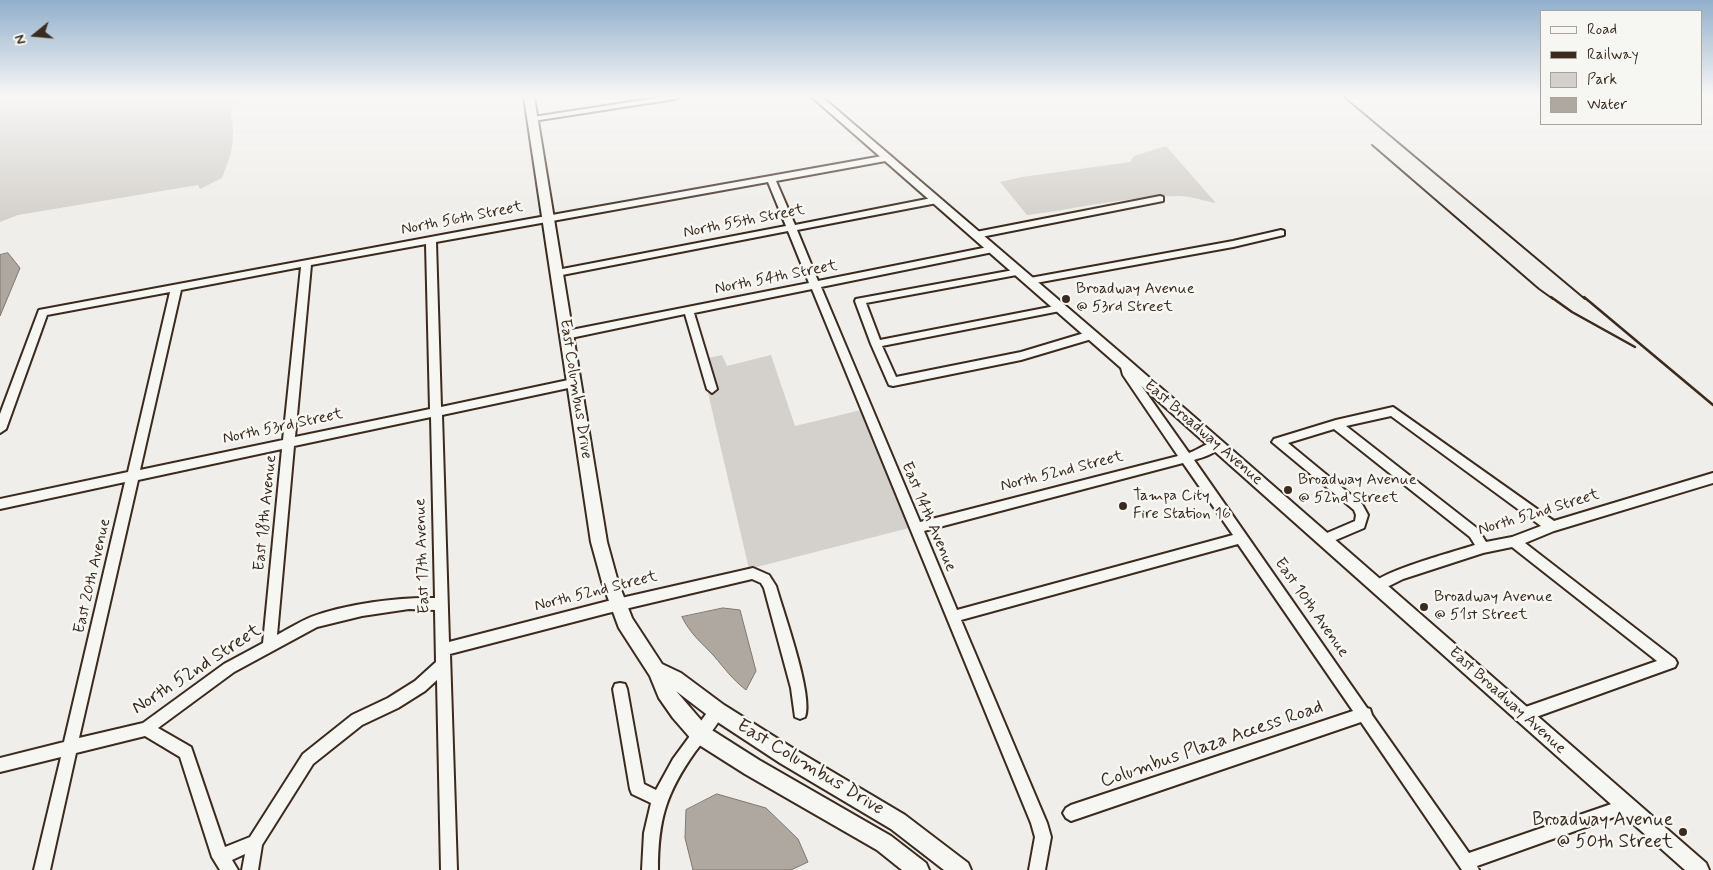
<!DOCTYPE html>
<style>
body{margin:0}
#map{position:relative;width:1713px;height:870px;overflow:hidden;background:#efeeea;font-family:Mynerve,sans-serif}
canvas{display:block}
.legend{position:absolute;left:1540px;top:10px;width:162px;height:115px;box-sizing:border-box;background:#f6f6f2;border:1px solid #aba49d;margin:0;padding:6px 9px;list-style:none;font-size:15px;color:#3b2a1e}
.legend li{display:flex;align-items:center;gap:10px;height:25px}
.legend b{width:25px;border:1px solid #aba49d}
.north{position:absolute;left:10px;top:10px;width:50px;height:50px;-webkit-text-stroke:4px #f6f6f2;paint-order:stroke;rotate:253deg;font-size:14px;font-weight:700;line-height:20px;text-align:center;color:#3b2a1e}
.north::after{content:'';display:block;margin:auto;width:18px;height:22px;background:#3b2a1e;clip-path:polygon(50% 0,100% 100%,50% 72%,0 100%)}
</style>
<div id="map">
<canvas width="1713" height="870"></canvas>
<ul class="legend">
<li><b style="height:6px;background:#f6f6f2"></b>Road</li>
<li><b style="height:6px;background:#3b2a1e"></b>Railway</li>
<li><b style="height:14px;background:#d4d1cc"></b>Park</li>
<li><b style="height:14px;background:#afa8a1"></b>Water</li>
</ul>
<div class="north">N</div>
</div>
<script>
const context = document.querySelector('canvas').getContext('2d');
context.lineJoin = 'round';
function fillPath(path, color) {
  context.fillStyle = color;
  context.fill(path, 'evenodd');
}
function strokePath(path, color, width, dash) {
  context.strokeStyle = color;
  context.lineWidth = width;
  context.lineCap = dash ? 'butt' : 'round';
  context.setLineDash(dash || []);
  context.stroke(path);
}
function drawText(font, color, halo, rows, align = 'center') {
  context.font = font + ' Mynerve,sans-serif';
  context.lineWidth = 5;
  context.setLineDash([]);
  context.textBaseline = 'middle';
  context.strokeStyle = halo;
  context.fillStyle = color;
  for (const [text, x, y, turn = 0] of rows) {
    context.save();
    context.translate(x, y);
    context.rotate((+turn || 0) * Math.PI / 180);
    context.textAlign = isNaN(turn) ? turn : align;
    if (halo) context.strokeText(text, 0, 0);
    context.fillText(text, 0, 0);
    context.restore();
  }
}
fillPath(new Path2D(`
 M0,97H148L161,99L181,97H252L232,106C230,116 233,122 233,131C234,148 228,162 222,178L200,189L198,185L18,215L0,222Z
 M1166,146L1216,203C1204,201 1191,196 1178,196C1128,196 1077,209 1027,215L1000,182L1022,177L1130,162L1134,156Z
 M722,355L727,366L771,355L795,426L861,410L909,528L749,569L708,393L717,390L708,358Z`), '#d4d1cc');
const water = new Path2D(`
 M8,253L20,268L0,316V255Z
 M723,608L740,610L756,671L746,690C732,679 725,669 714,656C701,642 691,635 682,617Z
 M717,794L766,808L798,839L808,862L791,870H693L685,838L686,810Z`);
fillPath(water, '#afa8a1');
strokePath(water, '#81766d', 1);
const minor = new Path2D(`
 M663,97H679L675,99L533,121L529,119L533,117Z
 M888,155L891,156V160L776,181L795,225L937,197L941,200L937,203L797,230L818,281L993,246L998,249L993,252L821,287L920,522L1178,456L1123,375L1120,364L1125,360L1129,361L1133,374L1189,453C1198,450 1212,439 1220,442L1222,445C1215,454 1204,457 1194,460L1367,708L1370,709L1372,715L1469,853L1626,799L1631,801L1633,806L1631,811L1477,866L1479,870H1462L1361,722L1071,821L1066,818L1063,813L1066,808L1071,805L1353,711L1238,544L961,620L1047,823L1051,837L1045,870H1029L1035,837L1031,823L812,289L694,313L717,389L712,393L707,389L685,314L566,339L561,335L566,331L809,283L788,231L557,276L552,273L557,270L786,226L768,182L436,242L441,407L573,379L578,383L573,387L442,415L449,642L608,601L753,568L769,575L776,586C783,611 814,697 805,717L800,719L795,717L791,688L764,588L761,583L752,579L608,613L450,654L457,870H441L437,680L425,691L398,708L362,725L313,764L262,845L258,870H242L245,854L232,860L238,870H220L212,857L180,757L145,736L76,753L50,870H34L61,757L0,772V758L64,742L125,482L0,509V499L128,472L170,292L47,315L6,429L0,433V414L39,310L479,228ZM426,244L430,409L295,437L311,265ZM301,267L283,440L140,470L181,290ZM431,417L435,598C398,597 346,604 311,617C299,622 288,629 277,635L294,446ZM282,449L263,643L224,664L143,723L79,738L138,480ZM1183,463L1233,535L957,610L924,531ZM409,609L435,610L436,662L415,681L388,698L352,715L303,754L250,837L225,847L191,747L158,728L234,672L317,627L362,616Z
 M1160,196L1163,197V201L976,238L971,235L976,232Z
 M1281,230L1284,231V235L1233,247L1030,284L1025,281L1030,278L1233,241Z
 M1019,269L1024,272L1022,274L866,303L880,340L1060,305L1065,308L1060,311L882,346L896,377L1021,352L1091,331L1095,332L1096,335L1095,338L1021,360L893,386L889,385L871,344L855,301L856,299Z
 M1393,407L1554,521L1713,473V483L1554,531L1525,543L1675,659L1677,663L1675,667L1522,722L1517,720L1515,715L1517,710L1657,661L1512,547L1483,553L1403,579L1377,592L1372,590L1371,586C1377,572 1457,551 1475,545L1470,537L1334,429L1288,443L1362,504L1368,515L1364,528L1324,545L1320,544L1318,540L1320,536L1355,521L1356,515L1354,510L1272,442L1274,439L1336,420ZM1391,416L1541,526L1512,537L1486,542L1478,529L1346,426Z
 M620,683L625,684L627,689L644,784L656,790L673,759L712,706L717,704L722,706L724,711C718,726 705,739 695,752C666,793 658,820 658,870H642L644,833L651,803L632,794L630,789L613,689L615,684Z`);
const tertiary = new Path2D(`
 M812,97H822L1130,361L1706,863L1709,870H1685L1120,367Z`);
const secondary = new Path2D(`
 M524,97H534L607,542L618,582L632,618L662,664L681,673L724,705L794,749L905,815L968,863L971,870H944L891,829L780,763L710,717L676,691L707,727L759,760L891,836L926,863L929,870H902L877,850L745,774L693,741L673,718L659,698L650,676L619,628L602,582L591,542Z`);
strokePath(minor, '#3b2a1e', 4);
strokePath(tertiary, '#3b2a1e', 4);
strokePath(secondary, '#3b2a1e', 4);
fillPath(minor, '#f6f6f2');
fillPath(tertiary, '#f6f6f2');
fillPath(secondary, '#f6f6f2');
strokePath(new Path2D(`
 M1344,97L1585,299
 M1372,145L1539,289L1553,299`), '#3b2a1e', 2);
strokePath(new Path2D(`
 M1551,297L1572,312L1635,347
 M1584,297L1713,405`), '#3b2a1e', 2.5);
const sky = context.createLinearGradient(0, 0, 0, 218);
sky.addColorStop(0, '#91afcc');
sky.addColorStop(0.44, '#f8f7f6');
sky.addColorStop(1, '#f8f7f600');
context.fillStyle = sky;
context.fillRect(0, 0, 1713, 218);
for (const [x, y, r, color] of [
 [1066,299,5,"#3b2a1e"],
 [1288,490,5,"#3b2a1e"],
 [1123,506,5,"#3b2a1e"],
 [1424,607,5,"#3b2a1e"],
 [1683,832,5,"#3b2a1e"]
]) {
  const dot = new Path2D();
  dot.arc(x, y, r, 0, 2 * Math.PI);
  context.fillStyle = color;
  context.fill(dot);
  strokePath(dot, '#f6f6f2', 2);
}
drawText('16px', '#3b2a1e', '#f6f6f2', [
 ["North 56th Street",462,219,-11],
 ["North 55th Street",744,222,-11],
 ["North 54th Street",776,278,-11],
 ["East Columbus Drive",575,389,81],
 ["North 53rd Street",283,427,-12],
 ["East Broadway Avenue",1203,433,41],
 ["North 52nd Street",1062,472,-14],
 ["East 18th Avenue",266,513,-84],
 ["North 52nd Street",1539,513,-17],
 ["East 14th Avenue",928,517,67],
 ["East 17th Avenue",423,556,-92],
 ["East 20th Avenue",93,576,-77],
 ["North 52nd Street",596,592,-14],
 ["East 10th Avenue",1311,608,55],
 ["East Broadway Avenue",1507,701,42]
]);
drawText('16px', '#3b2a1e', '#f6f6f2', [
 ["Broadway Avenue",1076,290],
 ["@ 53rd Street",1076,308],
 ["Broadway Avenue",1298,481],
 ["@ 52nd Street",1298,499],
 ["Tampa City",1133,497],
 ["Fire Station 16",1133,515],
 ["Broadway Avenue",1434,598],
 ["@ 51st Street",1434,616]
], 'left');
drawText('19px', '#3b2a1e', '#f6f6f2', [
 ["North 52nd Street",197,670,-33],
 ["Columbus Plaza Access Road",1212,745,-19],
 ["East Columbus Drive",810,768,31]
]);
drawText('19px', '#3b2a1e', '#f6f6f2', [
 ["Broadway Avenue",1673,821],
 ["@ 50th Street",1673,843]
], 'right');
</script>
